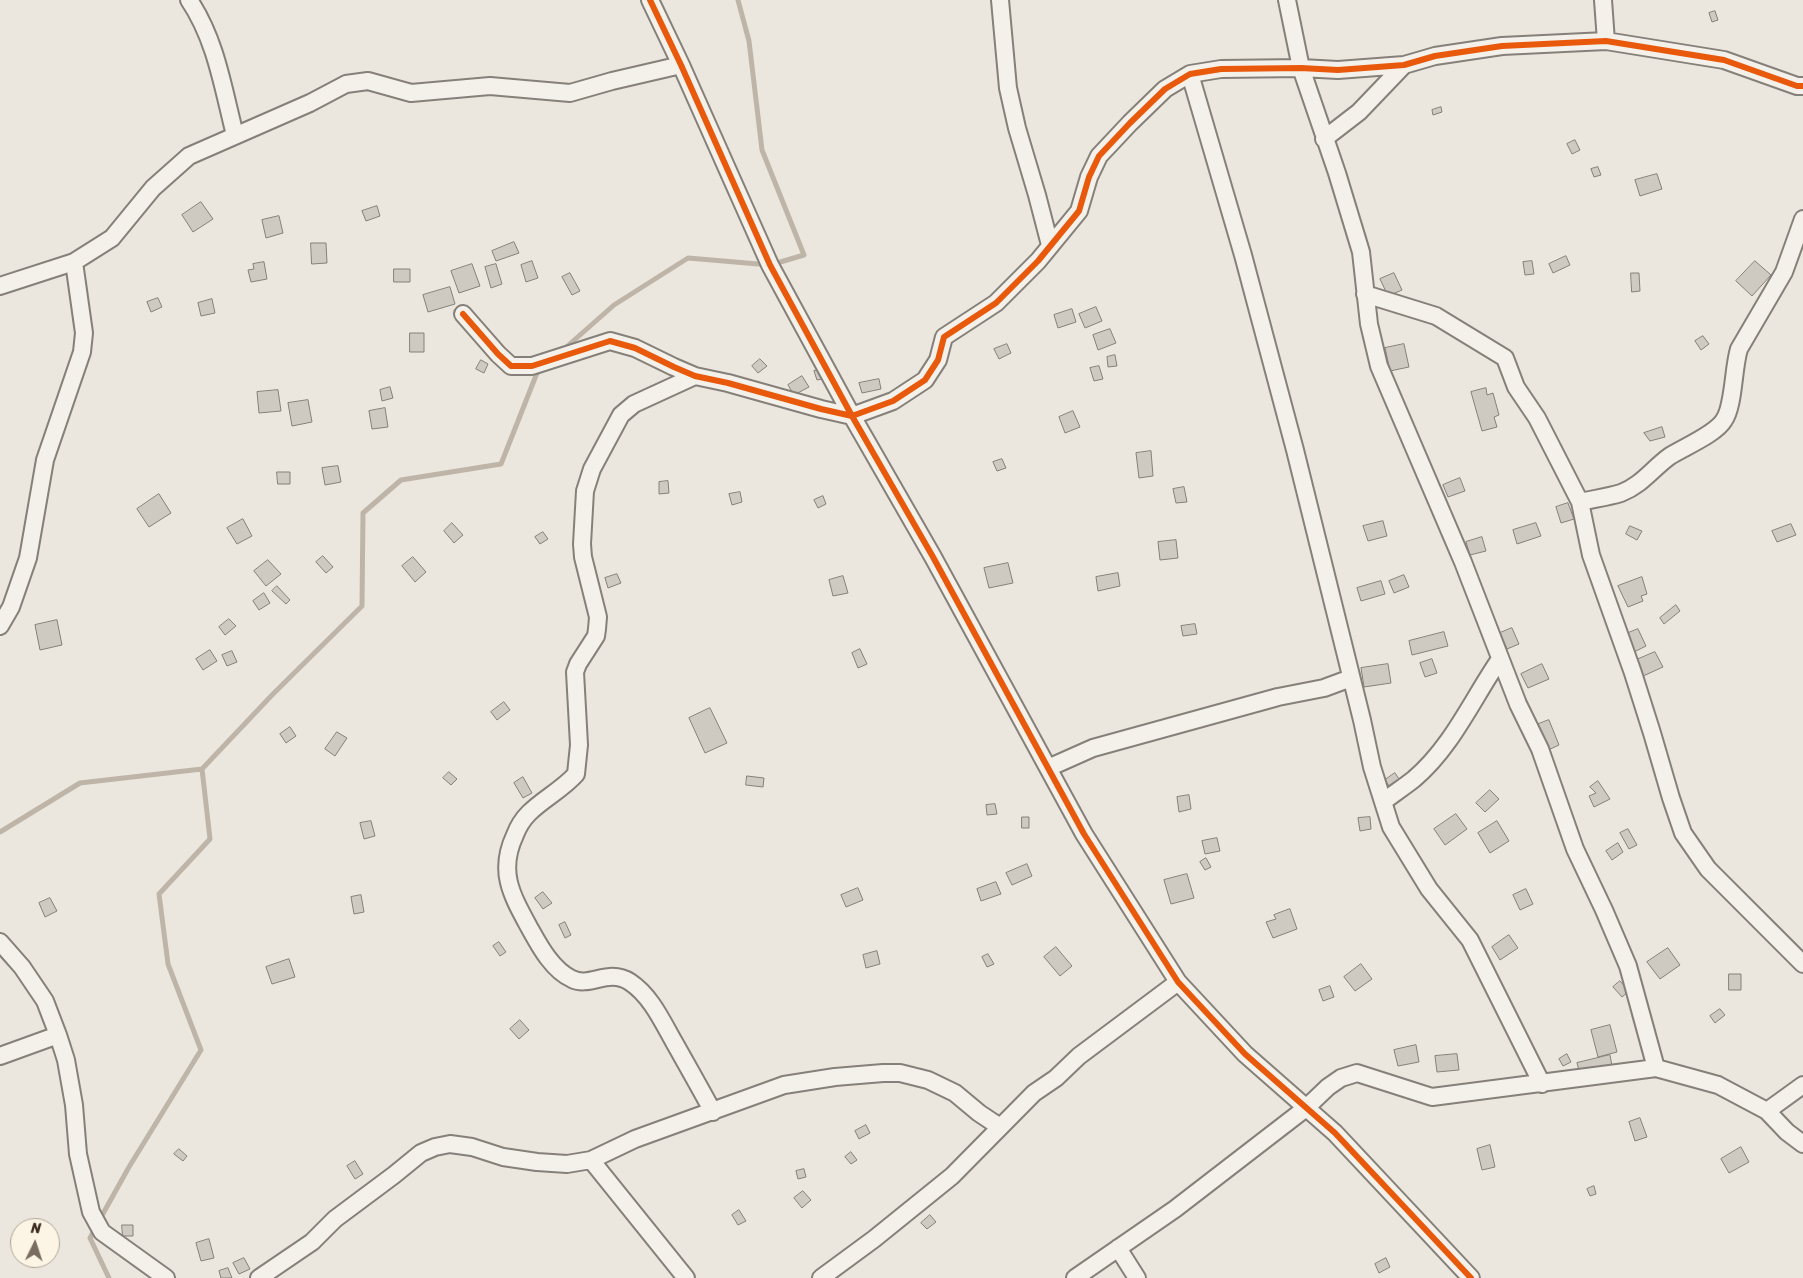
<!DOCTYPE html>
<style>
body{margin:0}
#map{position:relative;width:1803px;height:1278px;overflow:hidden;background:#ebe7de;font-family:Sriracha,sans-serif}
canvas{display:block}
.north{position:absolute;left:10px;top:1218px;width:50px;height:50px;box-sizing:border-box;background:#fcf5e5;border:1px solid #afa495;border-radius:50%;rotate:4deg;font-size:14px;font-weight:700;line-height:20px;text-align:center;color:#3b2a1e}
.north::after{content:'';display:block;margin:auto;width:18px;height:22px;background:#796c61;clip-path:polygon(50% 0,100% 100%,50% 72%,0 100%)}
</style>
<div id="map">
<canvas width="1803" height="1278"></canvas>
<div class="north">N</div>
</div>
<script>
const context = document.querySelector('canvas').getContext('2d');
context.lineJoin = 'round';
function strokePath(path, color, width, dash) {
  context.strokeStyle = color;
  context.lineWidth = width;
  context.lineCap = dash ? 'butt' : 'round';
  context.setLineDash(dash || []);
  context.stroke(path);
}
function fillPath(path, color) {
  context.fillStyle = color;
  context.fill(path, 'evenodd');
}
strokePath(new Path2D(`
 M563,350L614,305L688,258L770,265L804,255L762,150L749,41L738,0
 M0,832L80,783L202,769L273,694L362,606L363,513L401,480L501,464L537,373L542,369
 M100,1219L129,1167L201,1050L168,964L159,894L210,839L202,769
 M96,1227L90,1238L109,1278`), '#beb5a8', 5);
const building = new Path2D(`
 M1715,11L1718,20L1712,22L1709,13Z
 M1441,107L1442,112L1433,115L1432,110Z
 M1575,140L1580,150L1572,154L1567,144Z
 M1598,167L1601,175L1594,177L1591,169Z
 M1657,174L1662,189L1640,196L1635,180Z
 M201,202L213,219L193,232L182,215Z
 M377,206L380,216L366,221L362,211Z
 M279,216L283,233L266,238L262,220Z
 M514,242L519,253L496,261L492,251Z
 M311,243H326L327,263L312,264Z
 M1566,256L1570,265L1553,273L1549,264Z
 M532,261L538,278L526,282L521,265Z
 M1532,261L1534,274L1525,275L1523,262Z
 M1755,261L1771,275L1752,296L1736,281Z
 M264,262L267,279L251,282L248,270L254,269L253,264Z
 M472,264L480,286L459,293L451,271Z
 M496,264L502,284L491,288L485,267Z
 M394,269H410V282H394Z
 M570,273L580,291L572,295L562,277Z
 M1394,273L1402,290L1388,296L1380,279Z
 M1631,273H1639L1640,291L1632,292Z
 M450,287L455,304L428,312L423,295Z
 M158,298L162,307L151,312L147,302Z
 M212,299L215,313L201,316L198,303Z
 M1096,307L1102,321L1085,328L1079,314Z
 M1072,309L1076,322L1058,328L1054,315Z
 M1110,329L1116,343L1098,350L1093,335Z
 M410,333H424V352H410Z
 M1703,336L1709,344L1701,350L1695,341Z
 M1007,344L1011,353L999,359L994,349Z
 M1404,344L1409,367L1390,371L1385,348Z
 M1115,355L1117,366L1108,367L1107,357Z
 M760,359L767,366L758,373L752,366Z
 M481,360L488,364L484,373L476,369Z
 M1099,366L1103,379L1094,381L1090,368Z
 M820,370L822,379L817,380L814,371Z
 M802,376L809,387L794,395L788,385Z
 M879,379L881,389L862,393L859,383Z
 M390,387L393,398L382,401L380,390Z
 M1486,388L1487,395L1493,393L1499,415L1494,417L1497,427L1482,431L1471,392Z
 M278,390L281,411L259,413L257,392Z
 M308,400L312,422L292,426L288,403Z
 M385,408L388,427L372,429L369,411Z
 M1073,411L1080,427L1065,433L1059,417Z
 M1662,427L1665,437L1650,441L1644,433Z
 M1151,451L1153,476L1139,478L1136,453Z
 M1002,459L1006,468L997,471L993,462Z
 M338,466L341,482L325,485L322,468Z
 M277,472H290V484H278Z
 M1460,478L1465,491L1448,497L1443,485Z
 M668,481L669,493L659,494V482Z
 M1184,487L1187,502L1176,503L1173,489Z
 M740,492L742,502L732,505L729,494Z
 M159,494L171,513L149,527L137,509Z
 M823,496L826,504L818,508L814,500Z
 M1568,503L1574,519L1561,523L1556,507Z
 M243,519L252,536L237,544L227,528Z
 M1383,521L1387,536L1368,541L1363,526Z
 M452,523L463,535L454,543L444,531Z
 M1536,523L1541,536L1517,544L1513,530Z
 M1791,524L1796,535L1777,542L1772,531Z
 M1630,526L1642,531L1637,540L1626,534Z
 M543,532L548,539L540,544L535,537Z
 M1482,537L1486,551L1470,555L1466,542Z
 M1176,540L1178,558L1160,560L1158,542Z
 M323,556L333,567L326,573L316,562Z
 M413,557L426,572L415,582L402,566Z
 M268,560L281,574L266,586L254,571Z
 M1008,563L1013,583L989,588L984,568Z
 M1118,573L1120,586L1098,591L1096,577Z
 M617,574L621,583L608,588L605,578Z
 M1404,575L1409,587L1394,593L1389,581Z
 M843,576L848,593L833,596L829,580Z
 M1642,577L1647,594L1641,596L1643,601L1628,607L1618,586Z
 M1381,581L1385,594L1361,601L1357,588Z
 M277,586L290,600L286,604L272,591Z
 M264,593L270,603L259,610L253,601Z
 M1676,605L1680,611L1664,624L1660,618Z
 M229,619L236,626L225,635L219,627Z
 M57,620L62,645L40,650L35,625Z
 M1195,624L1197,634L1183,636L1181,626Z
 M1512,628L1519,644L1507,649L1500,633Z
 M1638,629L1646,646L1630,654L1621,636Z
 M1444,632L1448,646L1412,655L1409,641Z
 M860,649L867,664L858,668L852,653Z
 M210,650L217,661L203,670L196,659Z
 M232,651L237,662L227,666L222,655Z
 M1655,652L1663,667L1641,677L1634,661Z
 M1432,659L1437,673L1425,677L1420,663Z
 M1388,664L1391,683L1364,687L1361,668Z
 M1542,664L1549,679L1528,688L1521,674Z
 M504,702L510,710L497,720L491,712Z
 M710,708L727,743L705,753L689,718Z
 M1549,720L1559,745L1546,751L1536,725Z
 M290,727L296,736L286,743L280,734Z
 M337,732L347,738L335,756L325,749Z
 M449,772L457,779L451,785L443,778Z
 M1395,773L1401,782L1391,789L1385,780Z
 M747,776L764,778L763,787L746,785Z
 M523,777L532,793L523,798L514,783Z
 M1598,781L1610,799L1594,807L1589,796L1596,793L1590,787Z
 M1490,790L1499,799L1485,812L1476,803Z
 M1189,795L1191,809L1179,812L1177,797Z
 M995,804L997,814L987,815L986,805Z
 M1456,814L1467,829L1445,845L1434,829Z
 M1022,817H1029V828H1022Z
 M1370,817L1371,829L1360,831L1358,818Z
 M371,821L375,836L364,839L360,823Z
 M1497,821L1509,841L1490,853L1478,833Z
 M1628,829L1637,845L1629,849L1620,833Z
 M1217,838L1220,851L1205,854L1202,841Z
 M1618,843L1623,852L1612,860L1606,851Z
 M1206,858L1211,867L1205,870L1200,862Z
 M1027,864L1032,876L1012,885L1006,873Z
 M1187,874L1194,898L1171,904L1164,880Z
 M996,882L1001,894L981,901L977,889Z
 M858,888L863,900L846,907L841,895Z
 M1526,889L1533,904L1520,910L1513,895Z
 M543,892L552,903L543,909L535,898Z
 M361,895L364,912L354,914L351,897Z
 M50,898L57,911L45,917L39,903Z
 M1290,909L1297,929L1273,938L1266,922L1276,919L1274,915Z
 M565,922L571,935L565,938L559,925Z
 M1509,935L1518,948L1500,960L1492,947Z
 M499,942L506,952L500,956L493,946Z
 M1056,947L1072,966L1060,976L1044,957Z
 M1668,948L1680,965L1660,979L1647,962Z
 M877,951L880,964L866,968L863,955Z
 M988,954L994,964L987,967L982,957Z
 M289,959L295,977L272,984L266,967Z
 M1361,964L1372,979L1355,991L1344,977Z
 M1729,974H1741V990H1729Z
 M1620,981L1629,991L1622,997L1613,987Z
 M1330,986L1334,997L1323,1001L1319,990Z
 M1720,1009L1725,1015L1715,1023L1710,1016Z
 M520,1020L529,1030L519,1039L510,1029Z
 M1610,1025L1617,1052L1598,1057L1591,1030Z
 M1416,1045L1419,1062L1398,1066L1394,1050Z
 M1457,1054L1459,1070L1437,1072L1435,1056Z
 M1567,1054L1571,1062L1563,1066L1559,1059Z
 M1610,1055L1612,1066L1580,1074L1577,1063Z
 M1640,1118L1647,1137L1635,1141L1629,1122Z
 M866,1125L870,1133L859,1139L855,1131Z
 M1490,1145L1495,1167L1482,1170L1477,1149Z
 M1741,1147L1749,1162L1729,1173L1721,1159Z
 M179,1149L187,1156L183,1161L174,1154Z
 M851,1152L857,1160L851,1164L845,1157Z
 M355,1161L363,1174L355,1179L347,1166Z
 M804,1169L806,1177L798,1179L796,1171Z
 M1594,1186L1596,1194L1590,1196L1587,1189Z
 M803,1191L811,1200L802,1208L794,1198Z
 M739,1210L746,1221L738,1225L732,1215Z
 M930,1215L936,1222L927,1229L921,1223Z
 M122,1225H133V1236H123Z
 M209,1239L214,1258L201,1261L196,1243Z
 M244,1258L250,1269L239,1274L233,1263Z
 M1386,1258L1390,1267L1379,1273L1375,1264Z
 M228,1268L232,1278H221L219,1271Z`);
fillPath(building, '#cecac2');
strokePath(building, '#858079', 1);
const minor = new Path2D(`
 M189,0C216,40 223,88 235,135
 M650,0L681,65L770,265L852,416L933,557L1084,834L1178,982L1245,1054L1335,1133L1471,1278
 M1000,0L1008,88L1017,128L1037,195L1050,245
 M1287,0L1301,68L1337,173L1361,252L1369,324L1379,366L1463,562L1518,704L1540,749L1575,849L1604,910L1628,966L1656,1068
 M1603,0L1606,41
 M1190,74L1243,255L1295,450L1362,720L1372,767L1391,827L1429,889L1470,940L1542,1084
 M1324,139L1359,112L1404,65
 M0,286L74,262
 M1365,294L1436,316L1505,358L1516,387L1537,418L1580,502L1591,555L1633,673L1652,733L1671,798L1683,833L1708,869L1803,964
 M463,314L498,354L511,366H532L610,341L635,348L674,367L695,376L728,383L821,409L852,416L893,401L925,380L938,360L944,337L996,303L1038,261L1079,211L1089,177L1099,156L1130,123L1165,89L1190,74L1221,69L1301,68L1338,70L1404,65L1435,56L1502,46L1606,41L1724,60L1797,86H1803
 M695,376L634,404L621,415L592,469L585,491L582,544L583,557L598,617L597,629L596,636L578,664L575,672L579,745L576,774C563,789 543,799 529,813C523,819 518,827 515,835C498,871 511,894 529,927C539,945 552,970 572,979C590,988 608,968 630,982C651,996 662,1021 674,1042C687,1065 700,1088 713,1112
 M1580,502C1593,499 1608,497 1621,493C1642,485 1653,468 1670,456C1684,447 1716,434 1724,420C1734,406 1733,368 1739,349L1784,272L1803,219
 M0,626L11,607L28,558L45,460L82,352L84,333L74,262L112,238L153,188L189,156L310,103L346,84L368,81L411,93L490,86L570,93L612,81L681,65
 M1048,768L1093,748L1278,697L1324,688L1351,678
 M1383,802C1393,794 1404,787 1414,779C1452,747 1473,698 1500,659
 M0,942L22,967L45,1001L58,1035L66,1060L74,1105L78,1154L91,1212L102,1232L166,1278
 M0,1056L58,1035
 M1767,1111L1787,1132L1803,1144
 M591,1160L686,1278
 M1118,1248L1137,1278
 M259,1278L312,1242L335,1219L394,1175L421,1153L435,1147L450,1144L472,1147L503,1157L537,1162L567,1164L591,1160L635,1139L784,1085L835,1077L883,1073H900L928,1080L955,1093L979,1113L1000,1127
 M821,1278L874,1239L952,1176L1034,1093L1056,1078L1079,1056L1178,982
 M1075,1278L1175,1209L1306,1108L1328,1087L1341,1078L1357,1073L1432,1097L1656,1068L1718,1085L1767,1111L1803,1085`);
strokePath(minor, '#858079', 20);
strokePath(minor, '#f4f0ea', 16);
strokePath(new Path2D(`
 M650,0L681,65L770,265L852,416L933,557L1084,834L1178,982L1245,1054L1335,1133L1471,1278
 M463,314L498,354L511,366H532L610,341L635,348L674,367L695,376L728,383L821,409L852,416L893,401L925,380L938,360L944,337L996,303L1038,261L1079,211L1089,177L1099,156L1130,123L1165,89L1190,74L1221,69L1301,68L1338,70L1404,65L1435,56L1502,46L1606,41L1724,60L1797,86H1803`), '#e8590c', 6);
</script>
